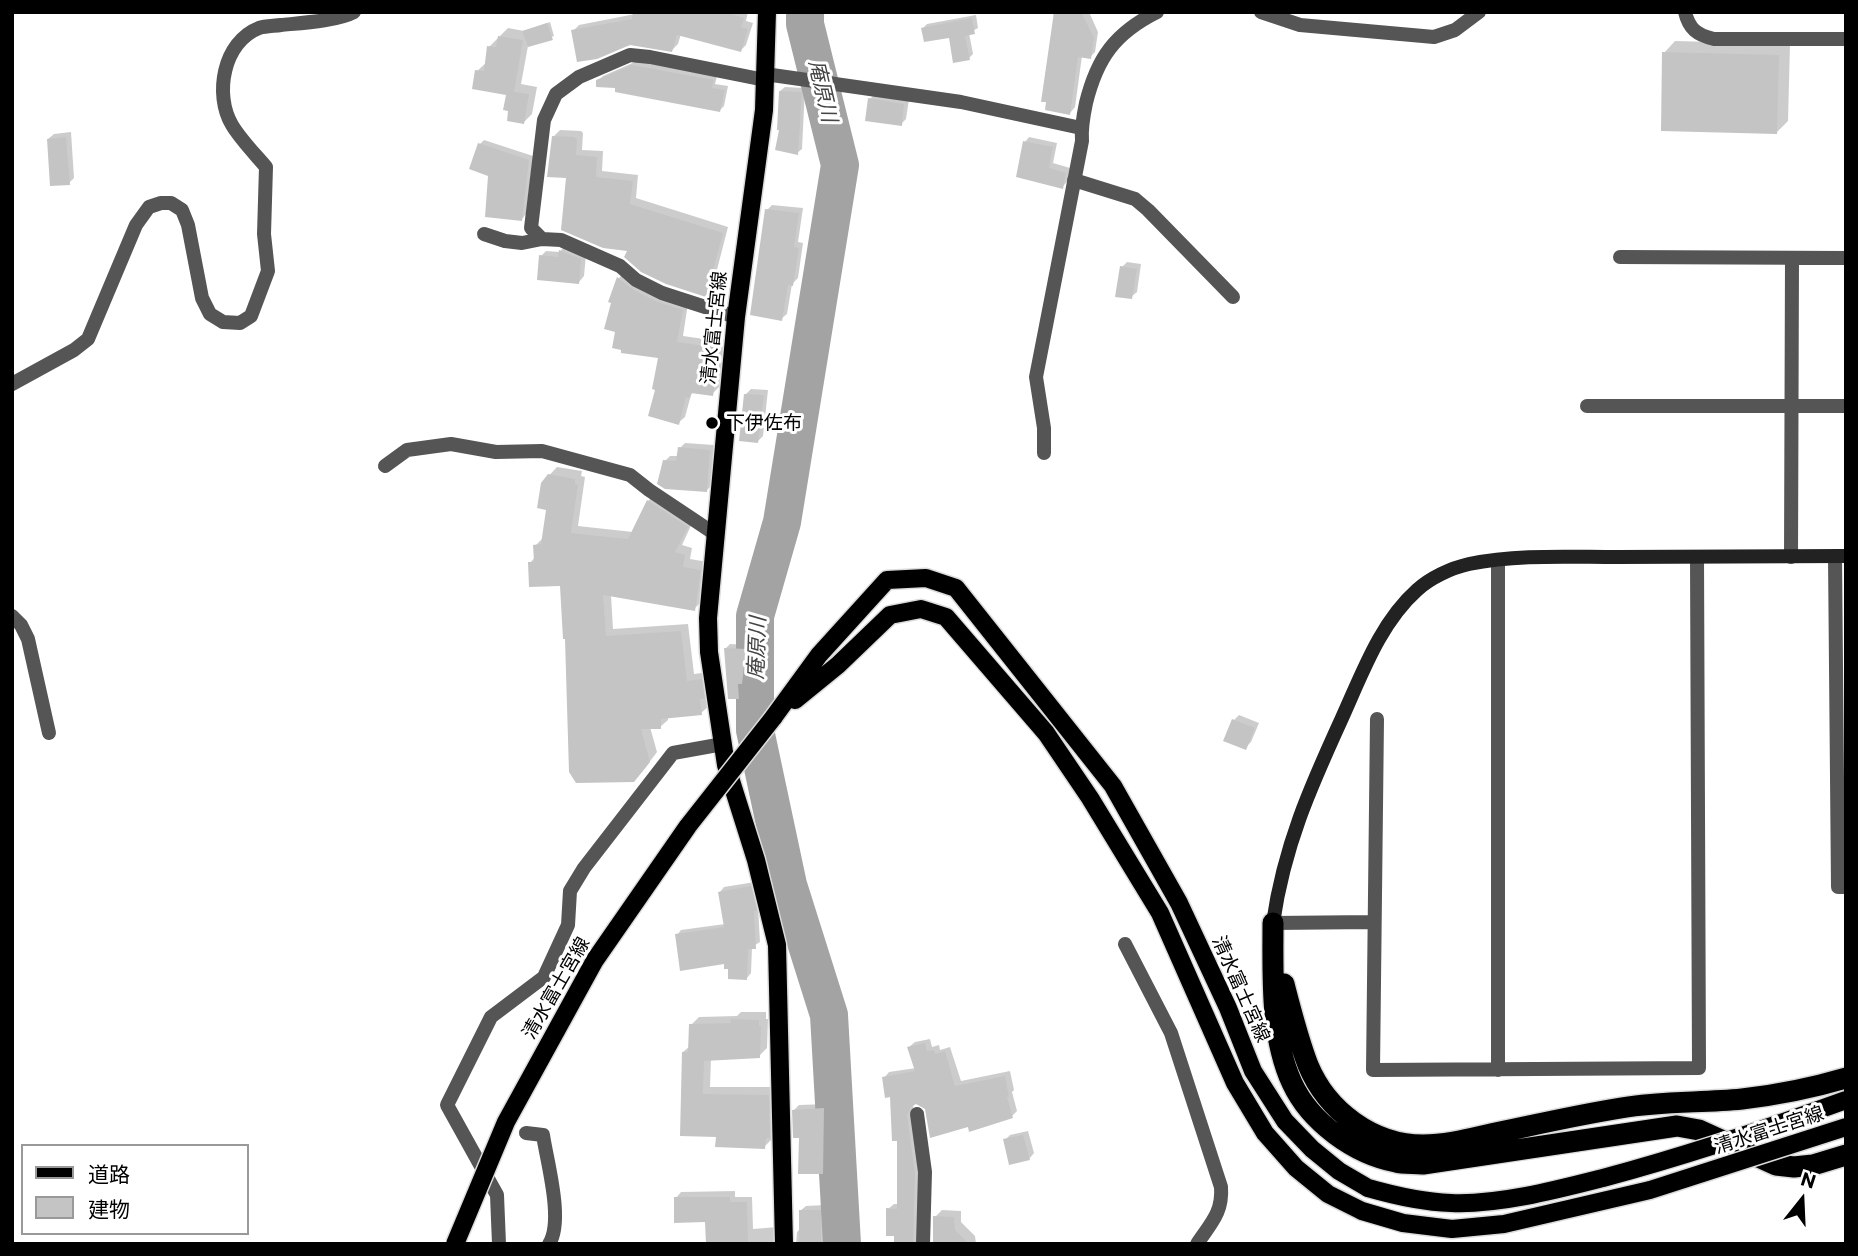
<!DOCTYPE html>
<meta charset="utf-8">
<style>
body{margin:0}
#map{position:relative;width:1858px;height:1256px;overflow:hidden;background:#fff;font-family:Commissioner,"Noto Sans JP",sans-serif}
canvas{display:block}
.frame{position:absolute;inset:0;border:14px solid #000;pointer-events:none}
.legend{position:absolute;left:21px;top:1144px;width:228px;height:91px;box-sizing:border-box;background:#fff;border:2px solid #999;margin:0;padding:9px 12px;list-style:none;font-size:21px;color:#000}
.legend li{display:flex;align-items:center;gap:14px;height:35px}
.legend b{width:35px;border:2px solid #999}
.north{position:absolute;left:1767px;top:1165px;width:70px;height:70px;-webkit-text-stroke:5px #fff;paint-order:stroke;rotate:18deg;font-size:19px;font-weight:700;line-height:28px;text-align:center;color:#000}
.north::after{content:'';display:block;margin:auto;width:24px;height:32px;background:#000;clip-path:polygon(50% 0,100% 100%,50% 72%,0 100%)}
</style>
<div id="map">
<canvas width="1858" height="1256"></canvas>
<div class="frame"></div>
<ul class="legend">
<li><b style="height:9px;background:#000"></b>道路</li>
<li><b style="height:19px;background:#c4c4c4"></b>建物</li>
</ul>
<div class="north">N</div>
</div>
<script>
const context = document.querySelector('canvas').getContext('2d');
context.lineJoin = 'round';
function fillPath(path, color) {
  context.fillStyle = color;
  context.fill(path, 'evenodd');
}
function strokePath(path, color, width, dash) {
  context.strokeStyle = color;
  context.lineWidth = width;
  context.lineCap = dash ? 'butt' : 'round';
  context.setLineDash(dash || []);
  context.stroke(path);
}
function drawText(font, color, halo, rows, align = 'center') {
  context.font = font + ' Commissioner,"Noto Sans JP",sans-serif';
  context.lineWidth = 6;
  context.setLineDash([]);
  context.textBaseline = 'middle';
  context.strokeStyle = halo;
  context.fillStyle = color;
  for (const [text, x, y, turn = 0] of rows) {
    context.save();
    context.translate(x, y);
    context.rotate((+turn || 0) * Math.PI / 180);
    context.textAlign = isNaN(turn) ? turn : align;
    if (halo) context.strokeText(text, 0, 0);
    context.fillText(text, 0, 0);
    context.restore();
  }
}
fillPath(new Path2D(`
 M635,12H748L746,21L753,23L746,45L741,50L681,34L678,44L672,50L573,31L579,25L635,14Z
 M1053,12H1089L1098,32L1095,52L1090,57L1082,56L1075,107L1070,113Z
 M976,15L978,28L969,33L973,54L969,58L950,36L923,28L927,24Z
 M550,22L554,36L528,46L521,84L537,87L532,114L524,122L508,93L477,71L487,62L489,47L508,28L524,31Z
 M1675,41L1790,44L1788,121L1777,132L1664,53Z
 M637,61L717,76L715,84L728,86L724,106L720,110L598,81L603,76Z
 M785,87L805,88L802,149L797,153L781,128L780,91Z
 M875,94L909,99L906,119L901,124L870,99Z
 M560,130L581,131L583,133L582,150L603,151L602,171L638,175L636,198L728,227L712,289L705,295L629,249L568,177L553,137Z
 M71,132L74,178L69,183L48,139L54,134Z
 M1029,137L1057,143L1053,163L1070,168L1067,182L1062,187L1025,142Z
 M484,140L533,156L526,214L522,219L490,174L480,144Z
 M772,205L803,208L798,242L803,243L798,278L792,284L787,314L781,319L767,210Z
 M565,245L586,254L584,276L579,282L541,256L546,251L560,252Z
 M1127,262L1141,264L1137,292L1131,297L1122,267Z
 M625,272L688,303L683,336L725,342L719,387L712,394L694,391L691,395L685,417L678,423L657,388L660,357L617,330L613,301H610L619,278Z
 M751,389L768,390L763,436L758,441L746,394Z
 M685,443L714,445L712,485L706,491L665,461L670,456H679L680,448Z
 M557,467L582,471L581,476L585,477L578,526L633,532L648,501L656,493L694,519L682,545L692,548L690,559L708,562L702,601L694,609L611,595L613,629L688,624L694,674L709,672V706L701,713L668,717V720L660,727H650L657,752L642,772L567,637L562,584L530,563L535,557V546L543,538L548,508L542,483Z
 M730,644L750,645L746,678L743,681V692L739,697L725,649Z
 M1239,715L1259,723L1251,742L1245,748L1234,720Z
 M755,882L761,904L758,907L760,942L752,947L751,973L747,978L730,968L726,962L677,935L681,930L725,924L720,892L724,887Z
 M741,1012H766V1019H768L767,1048L759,1056L711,1058L710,1087H776L777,1128L773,1133L772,1139L764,1147L717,1135L683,1052L690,1046L691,1025L699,1017L737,1016Z
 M930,1039L932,1047L939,1045L940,1050L950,1047L961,1081L1010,1071L1014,1090L1012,1092L1017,1111L1012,1116L969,1125L926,1106L915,1103L913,1104L920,1166L921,1244H896L888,1209L894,1204H899L898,1139L892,1095L884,1078L889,1072L916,1068L909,1047L915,1042Z
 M828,1104V1167L822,1172L801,1137L794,1110L799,1105Z
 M1028,1131L1034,1153L1029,1159L1005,1140L1010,1135Z
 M735,1191V1197H752L753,1229L778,1227L780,1244H708L706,1220L676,1198L681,1192Z
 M825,1205L826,1241L823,1244H796L797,1232L801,1228L800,1211L806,1206Z
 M942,1210L961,1211V1222L975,1236L976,1244H934L935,1217Z`), '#0003');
strokePath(new Path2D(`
 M805,12V24L840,165L782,522L755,616V730L788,885L829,1015L842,1244`), '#a3a3a3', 38);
fillPath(new Path2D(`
 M633,12H724L744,18L741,27L748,29L741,52L677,35L672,52L630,45L597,59L577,62L571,30L632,19Z
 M1054,12H1081L1094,38L1091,59L1078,57L1070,115L1045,110L1046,102H1041Z
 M972,18L975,34L965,36L970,60L953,63L949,38L924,42L921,28Z
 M547,23L553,40L528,47L522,31Z
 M498,36L523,40L514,92L529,94L524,124L507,121L508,111L503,110L506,95L472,89L475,70L484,71L487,46L496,47Z
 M1662,52L1779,55L1777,134L1661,131Z
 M632,65L714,80L712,88L725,90L720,112L615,92V88L596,87V80Z
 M779,91L802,92L798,155L775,150L779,130H777Z
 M868,98L904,104L902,126L865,121Z
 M552,136L574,137L577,140L576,155L597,157L596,177L633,181L630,204L723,233L706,297L666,284L641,272L624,257L627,251L603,248L561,230L566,178L547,177Z
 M66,137L70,185L50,186L47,139Z
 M1023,141L1053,147L1049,168L1066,173L1063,189L1016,177Z
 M478,143L529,160L522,221L485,217L488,176L469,169Z
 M765,209L799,213L794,247L799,248L793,286L788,285L782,321L750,315Z
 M559,250L581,259L579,284L537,280L539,255L558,257Z
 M1120,266L1137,269L1132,299L1115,297Z
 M617,277L632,289L658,302L683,310L677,342L720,348L713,396L691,393L690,398L686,397L679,425L648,416L655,390L652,389L658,358L621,353V350L612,348L615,332L604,329L611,303L608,302Z
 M744,394L764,395L758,443L739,441Z
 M678,447L710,450L707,492L665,489L657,484L663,460L676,461Z
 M548,474L575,479V484L578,485L571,533L628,539L647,500L688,527L675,552L685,555L683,567L701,570L695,611L603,595L606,636L681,631L687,681L702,679L705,699H700L702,715L661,719V729H641L650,762L634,782L576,783L569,772L565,639H563L560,586L529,587L528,562H534L533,545L541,544L546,510L537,508L541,483Z
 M724,648L746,649L742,684H738L739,699H728Z
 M1232,719L1255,728L1246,750L1223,741Z
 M751,886L757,911H754L756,949H748L747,980L728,979V969H724V964L680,971L675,934L724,927L718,892Z
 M731,1019L759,1020V1026H761L760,1058L704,1061L703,1094L769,1095L770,1138H766L765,1149L715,1147L716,1137L680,1136L682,1052H688L689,1024L731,1023Z
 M925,1043L927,1051L934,1050L935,1054L945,1051L955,1086L1005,1076L1009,1097H1007L1013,1118L969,1132L968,1127L930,1138L925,1109L916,1104L911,1107L907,1115L915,1173L913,1244H894V1236H886V1208L897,1209V1141H892L890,1097L885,1098L882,1077L915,1071L907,1047Z
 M824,1108L823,1174H798L799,1138H793L792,1110Z
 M1023,1135L1030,1160L1009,1165L1003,1139Z
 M674,1197H730V1202H747L748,1244H706L705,1222L674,1223Z
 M799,1210H821V1244H799Z
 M933,1216L954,1217L955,1230L969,1244H933Z`), '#c4c4c4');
const primary = new Path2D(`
 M767,12L764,110L736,317L708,618L709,652L726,765L756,860L777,945L784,1244
 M795,700L838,665L890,615L921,609L946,617L1046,733L1090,798L1160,913L1235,1083L1265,1133L1296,1168L1328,1194L1362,1211
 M773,718L819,655L887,580L926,578L956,588L1113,786L1179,903L1228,1008L1253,1071L1285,1121L1312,1149L1339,1171L1368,1188`);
const highway = new Path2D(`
 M1273,923C1273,975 1270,1035 1292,1083C1310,1122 1354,1154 1396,1162C1404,1164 1414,1163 1423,1164L1677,1126L1699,1130L1776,1165L1794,1167L1813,1165L1846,1155
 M1284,984C1291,1011 1298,1039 1308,1065C1327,1111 1373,1145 1423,1145C1446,1145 1469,1139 1491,1134C1534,1125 1577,1115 1621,1108C1661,1101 1701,1103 1742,1099C1777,1095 1812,1088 1846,1078`);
strokePath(primary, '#dbdbdb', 21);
strokePath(highway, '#dbdbdb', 24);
strokePath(new Path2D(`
 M1261,12L1300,25L1434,37L1455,30L1479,12
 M1685,12C1689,29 1697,35 1714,39H1846
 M765,74L961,102L1081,128
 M1074,180L1135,199L1148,210L1233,297
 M484,234L505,241L522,243L542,239L561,240L620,266L636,280L662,293L736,317
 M542,239L531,228L544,120L556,94L579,77L630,55L650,57L765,80
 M1620,257L1846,258
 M12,384L74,350L88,339L136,225L149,207L161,203H171L182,210L188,225L202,298L210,314L223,322L240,323L251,316L268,271L264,234L266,167C255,154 241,140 232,125C214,95 223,42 259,28C265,26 274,26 281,25C301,23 337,21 354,12
 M1587,406H1846
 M1044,453V428L1036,377L1082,141C1081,128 1083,117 1086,103C1097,58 1115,33 1157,12
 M385,466L407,450L451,444L496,452L542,451L630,475L649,490L715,534
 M1835,556L1838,887H1846
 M1791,557L1792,258
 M1498,560V1070
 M12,616L21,625L28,639L49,733
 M1377,719L1373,1070L1699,1068L1697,557
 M1273,923L1373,922
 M1125,944L1171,1033L1221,1187C1223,1213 1210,1224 1197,1244
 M917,1114L925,1172L923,1244
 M526,1133L543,1135C547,1162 564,1221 549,1244
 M499,1244L497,1195L447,1105L491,1017L544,977L568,925L570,891L584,868L673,753L723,744`), '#555', 14);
strokePath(new Path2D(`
 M1273,923C1284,846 1310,788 1342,718C1362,674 1380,623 1417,590C1430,578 1451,568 1469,564C1517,554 1568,557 1617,557C1693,557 1770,556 1846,556`), '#222', 14);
strokePath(primary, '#000', 18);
strokePath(highway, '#000', 21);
const primaryBridge = new Path2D(`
 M1368,1188C1396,1196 1422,1202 1451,1203C1499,1205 1556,1190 1603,1178C1685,1156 1766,1129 1846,1100
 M1362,1211L1403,1223L1452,1229L1504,1224L1650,1190L1846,1127
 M455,1244L506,1122L595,960L688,826L773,718`);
strokePath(primaryBridge, '#dbdbdb', 21, []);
strokePath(primaryBridge, '#000', 18);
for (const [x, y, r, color] of [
 [712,423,7,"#000"]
]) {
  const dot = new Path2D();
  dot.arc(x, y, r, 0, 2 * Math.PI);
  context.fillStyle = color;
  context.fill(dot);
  strokePath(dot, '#fff', 2.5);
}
drawText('19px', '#000', '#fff', [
 ["清水富士宮線",714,328,-84],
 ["清水富士宮線",556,988,-60],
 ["清水富士宮線",1241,989,66],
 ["清水富士宮線",1769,1130,-18]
]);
drawText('19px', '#000', '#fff', [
 ["下伊佐布",726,423]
], 'left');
drawText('italic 21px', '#444', '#fff', [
 ["庵原川",823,91,77],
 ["庵原川",757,648,-88]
]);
</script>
